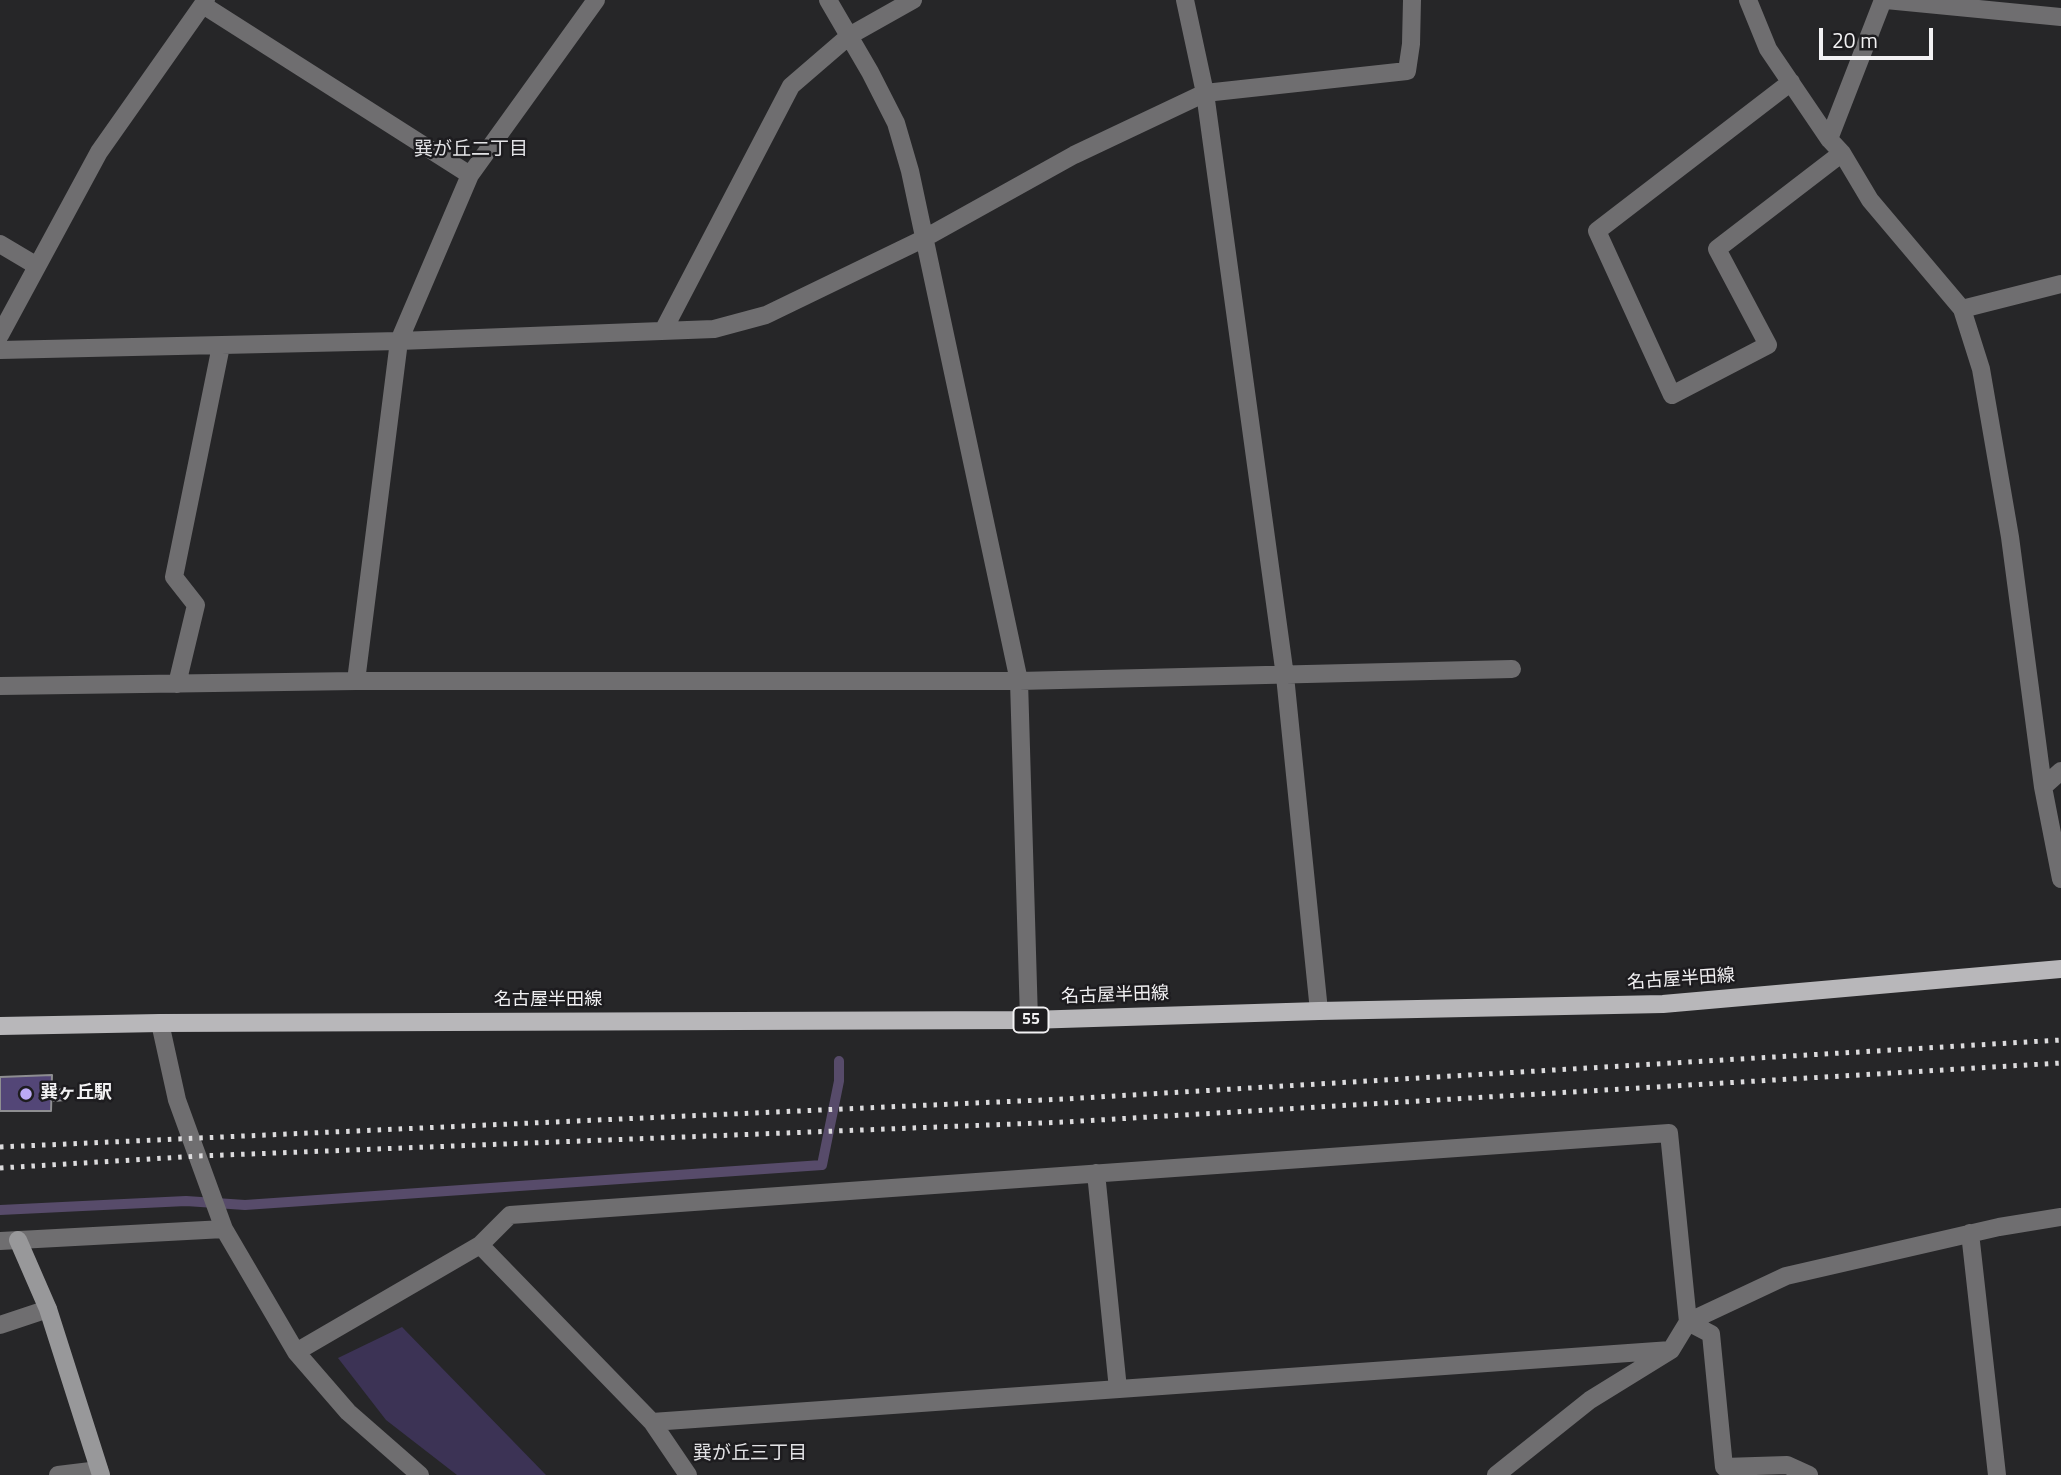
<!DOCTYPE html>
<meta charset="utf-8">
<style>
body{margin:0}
#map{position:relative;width:2061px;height:1475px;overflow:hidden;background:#262628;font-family:"Titillium Web",sans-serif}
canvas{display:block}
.scale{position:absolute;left:1819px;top:28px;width:114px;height:32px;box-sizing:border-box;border:4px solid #f2f1f3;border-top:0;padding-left:9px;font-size:21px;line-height:24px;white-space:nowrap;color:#f2f1f3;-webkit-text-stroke:5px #1d1c1f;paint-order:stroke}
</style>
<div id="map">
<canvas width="2061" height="1475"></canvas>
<div class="scale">20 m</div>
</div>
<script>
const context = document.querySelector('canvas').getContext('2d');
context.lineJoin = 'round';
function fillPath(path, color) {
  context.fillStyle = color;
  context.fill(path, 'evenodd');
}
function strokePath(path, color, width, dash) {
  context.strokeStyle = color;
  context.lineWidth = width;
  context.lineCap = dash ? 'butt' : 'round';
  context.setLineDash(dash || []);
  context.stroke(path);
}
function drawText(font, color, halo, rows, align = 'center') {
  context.font = font + ' "Titillium Web","Noto Sans JP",sans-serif';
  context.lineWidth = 5;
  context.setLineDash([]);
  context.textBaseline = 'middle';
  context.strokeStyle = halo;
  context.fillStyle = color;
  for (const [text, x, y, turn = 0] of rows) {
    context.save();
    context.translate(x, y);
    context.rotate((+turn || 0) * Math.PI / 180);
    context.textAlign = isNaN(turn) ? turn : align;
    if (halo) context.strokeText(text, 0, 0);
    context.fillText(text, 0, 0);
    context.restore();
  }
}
fillPath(new Path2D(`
 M402,1327L546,1475H457L386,1420L338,1358Z`), '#3c3355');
strokePath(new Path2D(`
 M0,1210L186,1201L245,1205L822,1165L839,1081V1061`), '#574b6a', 10);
const building = new Path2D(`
 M52,1075L51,1111H0V1077Z
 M66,1089L65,1100L54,1101L55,1090Z`);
fillPath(building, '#534677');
strokePath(building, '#8e8e91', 2);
strokePath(new Path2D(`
 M828,0L870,72L896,123L910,171L1019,681L1029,1020
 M1185,0L1205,93L1285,676L1319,1011
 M1748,0L1768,49L1829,139L1842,153L1870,200L1962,309L1981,369L2010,537L2043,787L2061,879
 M1886,0L2061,17
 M203,5L470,175
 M1791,82L1597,231L1672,395L1768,345L1717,249L1842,153
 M1829,139L1883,0
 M0,244L37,266
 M1962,309L2061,284
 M663,331L791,86L849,36L913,0
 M0,335L99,152L206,0
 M0,350L399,341L714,329L766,315L923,239L1074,155L1205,93L1407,71L1411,44L1412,0
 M356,681L399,341L470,175L596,0
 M177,684L196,605L174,577L221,346
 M0,686L356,681H1019L1512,669
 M2043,787L2061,771
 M160,1023L177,1100L224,1229L296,1352L348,1412L420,1475
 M1096,1173L1118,1389
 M1970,1233L1997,1475
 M0,1241L224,1229
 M480,1245L652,1422L688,1475
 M1688,1322L1711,1334L1724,1467L1787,1465L1809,1475
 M0,1325L48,1309
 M296,1352L480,1245L510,1215L1669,1133L1688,1322
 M652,1422L1671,1350
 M58,1475L99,1470
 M1496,1475L1590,1400L1671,1350L1688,1322L1786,1276L1999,1227L2061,1217`), '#6f6e70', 18);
strokePath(new Path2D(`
 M18,1240L48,1309L101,1475`), '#98989a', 18);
strokePath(new Path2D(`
 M0,1026L160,1023L1029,1020L1319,1011L1663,1004L2061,969`), '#b8b7ba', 18);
strokePath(new Path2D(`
 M0,1147L1064,1099L2061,1040
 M0,1168L199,1156L1065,1122L2061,1063`), '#dcdbdd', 5, [3.5, 7]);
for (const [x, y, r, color] of [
 [26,1094,7,"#bcaaf5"]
]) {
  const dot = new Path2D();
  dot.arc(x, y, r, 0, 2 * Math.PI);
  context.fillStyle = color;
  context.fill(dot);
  strokePath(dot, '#1d1c1f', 2.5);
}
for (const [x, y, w] of [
 [1031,1020,35]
]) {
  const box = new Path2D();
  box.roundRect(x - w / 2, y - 12.5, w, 25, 5);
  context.fillStyle = '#1d1c1f';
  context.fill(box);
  strokePath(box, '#f2f1f3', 2);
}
drawText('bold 16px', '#f2f1f3', null, [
 ["55",1031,1020]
]);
drawText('18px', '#f2f1f3', '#1d1c1f', [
 ["名古屋半田線",1681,980,-4],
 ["名古屋半田線",1115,996,-2],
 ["名古屋半田線",548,1001]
]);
drawText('bold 18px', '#f2f1f3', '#1d1c1f', [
 ["巽ヶ丘駅",40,1094]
], 'left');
drawText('19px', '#e3e3e6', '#1d1c1f', [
 ["巽が丘二丁目",471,150],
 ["巽が丘三丁目",750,1454]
]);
</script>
